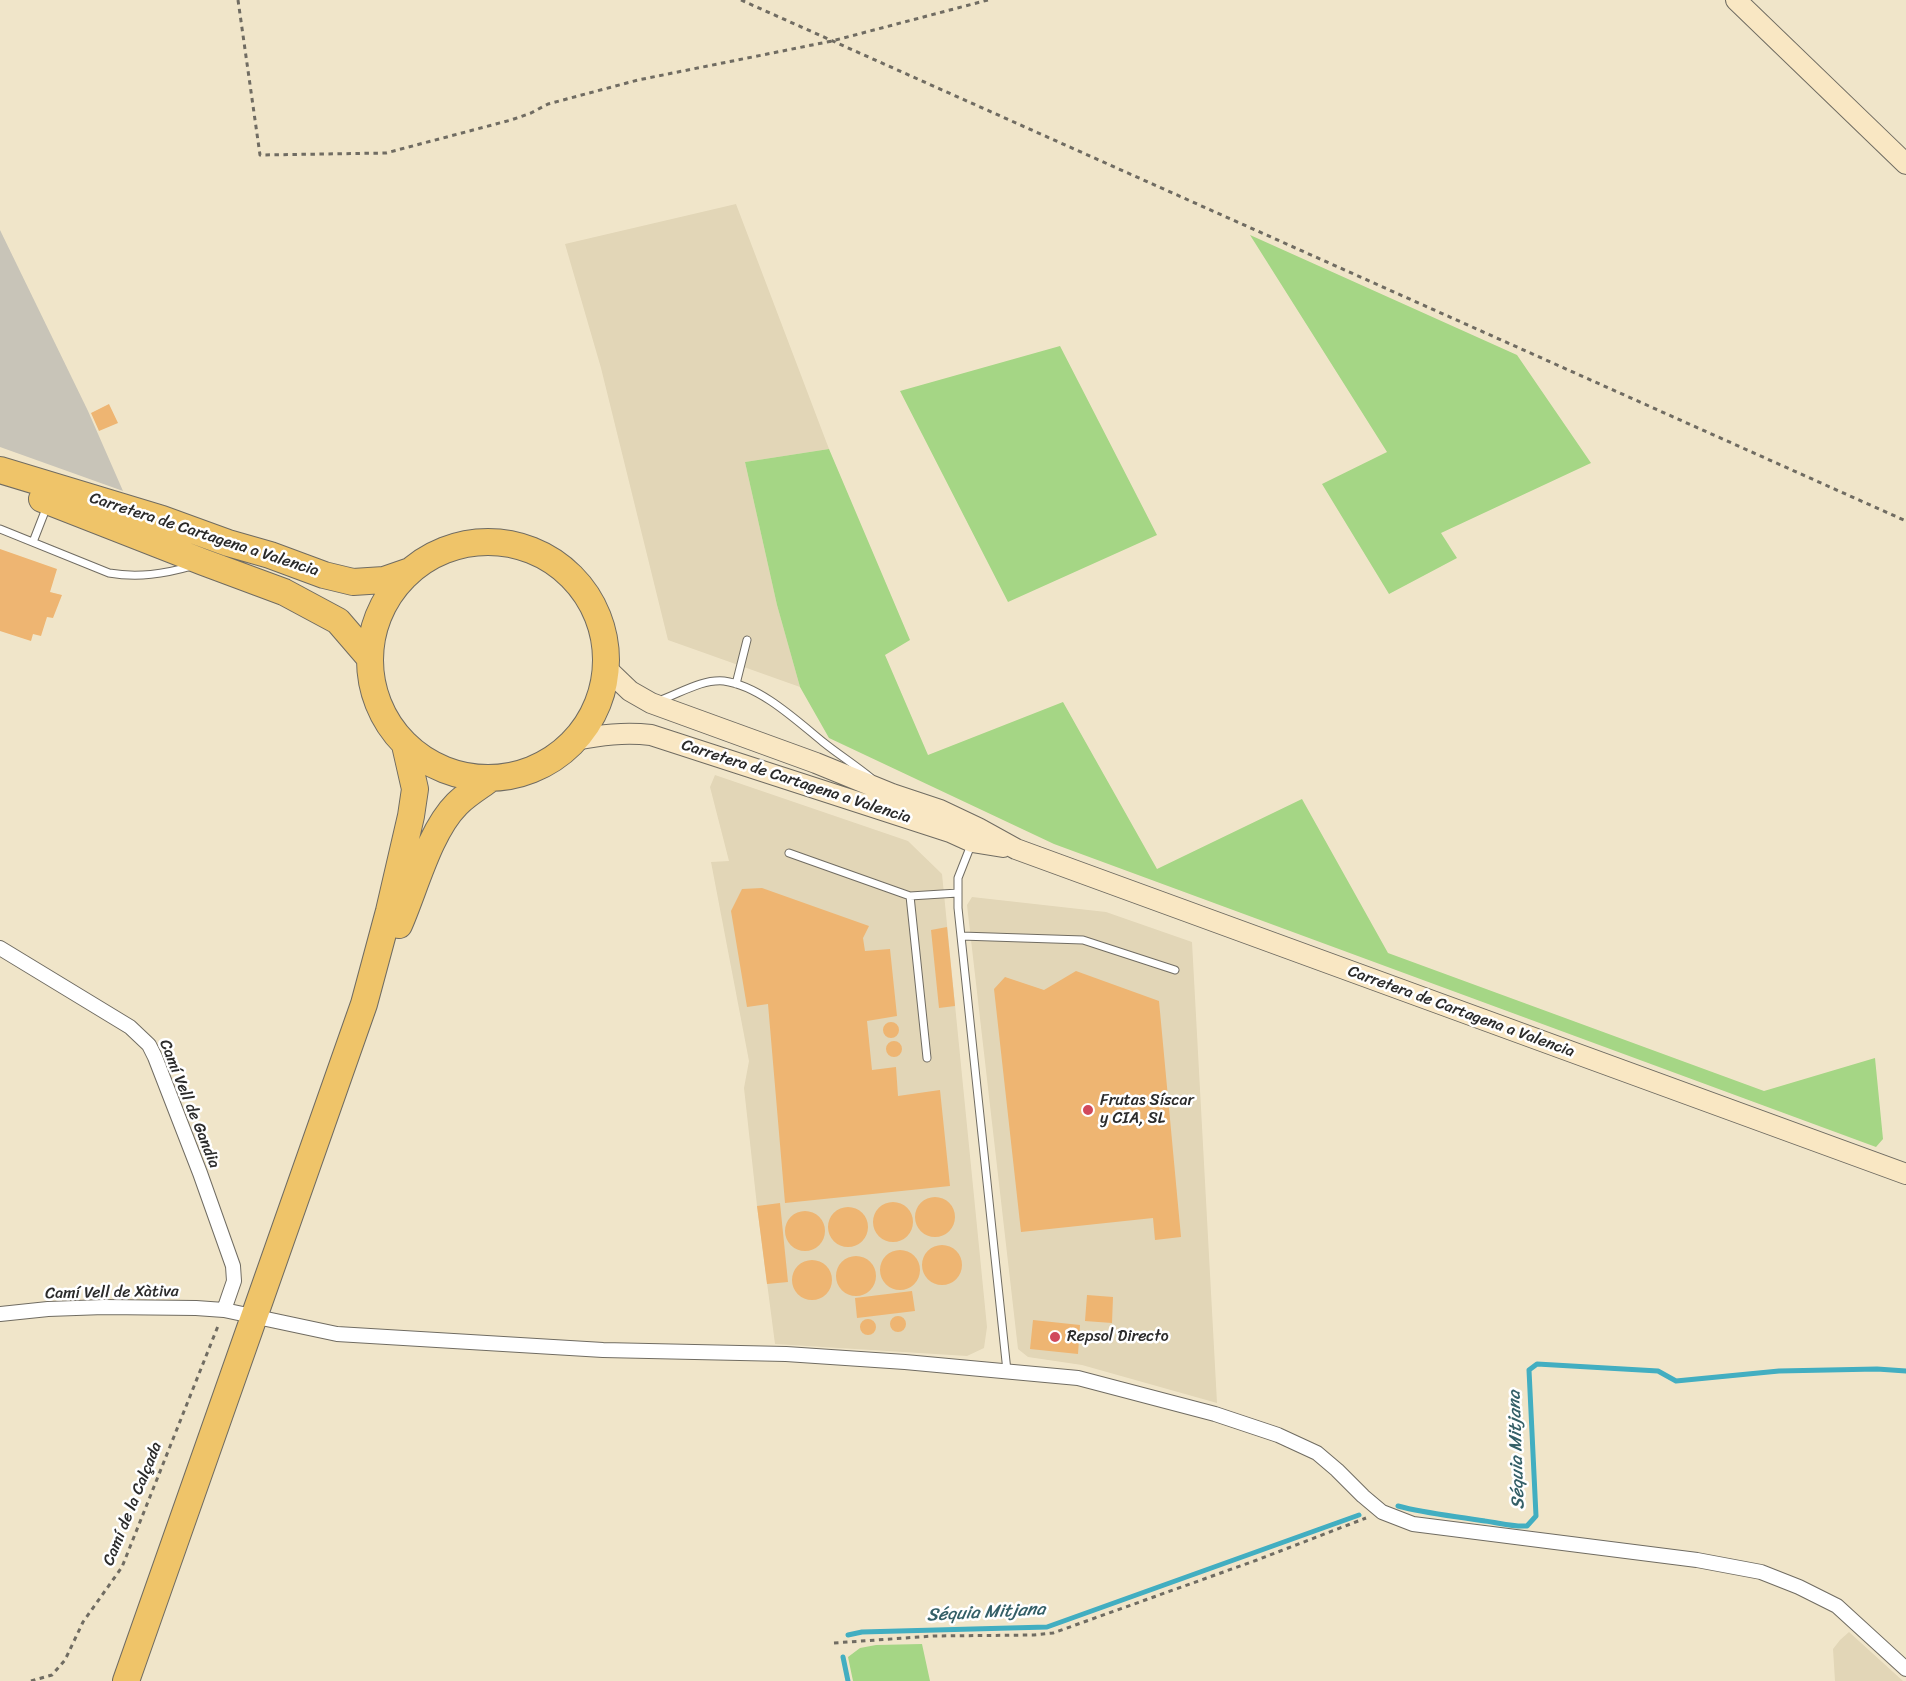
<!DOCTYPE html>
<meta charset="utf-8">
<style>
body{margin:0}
canvas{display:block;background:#f0e5c9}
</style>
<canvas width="1906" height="1681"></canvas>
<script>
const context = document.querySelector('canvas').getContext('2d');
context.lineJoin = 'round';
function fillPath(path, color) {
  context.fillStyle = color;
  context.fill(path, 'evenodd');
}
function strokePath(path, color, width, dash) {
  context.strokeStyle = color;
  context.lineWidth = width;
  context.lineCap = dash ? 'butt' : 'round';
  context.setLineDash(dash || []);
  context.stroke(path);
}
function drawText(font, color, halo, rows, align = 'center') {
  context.font = font + ' Sriracha,sans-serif';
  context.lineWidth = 5;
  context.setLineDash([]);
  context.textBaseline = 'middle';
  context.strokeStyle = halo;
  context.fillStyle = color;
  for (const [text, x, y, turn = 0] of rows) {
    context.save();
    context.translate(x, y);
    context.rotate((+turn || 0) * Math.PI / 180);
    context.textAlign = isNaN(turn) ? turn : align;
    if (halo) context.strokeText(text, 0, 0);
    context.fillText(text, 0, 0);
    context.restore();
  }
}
fillPath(new Path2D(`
 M736,204L829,449L745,462L777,605L800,687L668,640L601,368L565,244Z
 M715,775L908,841L942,874L987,1327L984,1348L967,1356L775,1344L757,1206L744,1088L749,1061L711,862L729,861L710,787Z
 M972,897L1106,912L1192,942L1217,1403L1082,1365L1028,1357L1018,1349L967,905Z
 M1849,1632L1903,1681H1835L1833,1649L1840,1640Z`), '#e2d6b7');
fillPath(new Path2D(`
 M0,230L88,411L123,491L0,447Z`), '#c8c4b8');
fillPath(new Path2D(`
 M1250,235L1517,355L1591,463L1441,533L1457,558L1389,594L1322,484L1387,452Z
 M1060,346L1157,535L1008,602L900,391Z
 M829,449L910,640L885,655L928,755L1063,702L1157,869L1302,799L1388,953L1764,1091L1875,1058L1883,1139L1876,1147L1054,844L829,738L800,687L777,605L745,462Z
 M922,1644L930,1681H853L848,1657L860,1648L876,1645Z`), '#a5d685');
strokePath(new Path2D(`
 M1398,1506C1427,1514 1456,1516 1485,1521C1500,1523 1512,1527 1527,1526L1536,1516L1529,1370L1537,1364L1658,1371L1676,1381L1779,1371L1877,1369L1906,1371
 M848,1635L862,1632L1047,1627L1359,1515
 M843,1657L848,1681`), '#42aec1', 5);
fillPath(new Path2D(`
 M109,404L118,423L99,431L91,413Z
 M0,549L57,569L50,592L62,595L53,618L47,617L41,636L33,634L31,641L0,631Z
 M762,888L869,926L863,938L865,951L890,949L897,1016L867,1021L872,1070L896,1067L898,1096L940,1090L950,1186L785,1203L768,1004L747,1007L731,911L742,889Z
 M947,927L955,1006L939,1008L931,930Z
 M1076,971L1159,1001L1181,1237L1155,1240L1153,1218L1021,1232L994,989L1005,977L1044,990Z
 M883 1030a8 8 0 1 1 16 0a8 8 0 1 1-16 0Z
 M886 1049a8 8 0 1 1 16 0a8 8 0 1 1-16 0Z
 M915 1217a20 20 0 1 1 40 0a20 20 0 1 1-40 0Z
 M873 1222a20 20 0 1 1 40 0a20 20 0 1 1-40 0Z
 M780,1203L788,1282L767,1284L757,1206Z
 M828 1227a20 20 0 1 1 40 0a20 20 0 1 1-40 0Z
 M785 1231a20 20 0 1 1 40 0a20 20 0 1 1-40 0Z
 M922 1265a20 20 0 1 1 40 0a20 20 0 1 1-40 0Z
 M880 1270a20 20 0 1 1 40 0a20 20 0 1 1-40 0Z
 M836 1276a20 20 0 1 1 40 0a20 20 0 1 1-40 0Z
 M792 1280a20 20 0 1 1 40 0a20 20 0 1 1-40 0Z
 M912,1291L915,1311L857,1318L855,1298Z
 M1087,1295L1113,1297L1112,1323L1085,1321Z
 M890 1324a8 8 0 1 1 16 0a8 8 0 1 1-16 0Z
 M860 1327a8 8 0 1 1 16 0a8 8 0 1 1-16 0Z
 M1033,1320L1080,1325L1078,1354L1030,1349Z`), '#eeb572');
const lane = new Path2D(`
 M0,529L109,573C138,578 164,574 192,566
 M33,542L47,506
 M736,684L747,640
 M658,701C679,694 701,679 724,681C760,686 796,720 823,742C838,754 855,765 871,778
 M971,845L958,878V908L1007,1371
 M789,853L910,896L958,893
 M910,896L927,1058
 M961,936L1083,940L1175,970`);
const street = new Path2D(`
 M0,948L130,1027L149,1045L155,1057L200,1173L233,1266L234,1281L224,1310
 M0,1314L48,1309L104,1307L196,1308L224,1310L337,1334L603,1350L786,1354L905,1362L1078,1378L1215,1414L1278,1435L1317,1453L1337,1470L1363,1496L1382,1512L1413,1524L1697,1560L1761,1572L1799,1587L1837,1606L1906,1669`);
const secondary = new Path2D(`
 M1736,0L1906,164
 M606,668L630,691L651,703L816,763L892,794L940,810L978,828L1016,849L1906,1174
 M575,740C601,735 624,732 651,735L950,832L972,842L1003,847`);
const highway = new Path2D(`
 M0,470L162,519L228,543L270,555L324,575L353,582L384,580L410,571
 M42,499L203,562L284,592L338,621L369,657
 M370 660a118 118 0 1 1 236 0a118 118 0 1 1-236 0Z
 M399,925C415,889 429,832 457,804C467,794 479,787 490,779
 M126,1681L364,1004L389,911L411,816L415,789L405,745`);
strokePath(lane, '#706c62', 9);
strokePath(street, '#706c62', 16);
strokePath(secondary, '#706c62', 22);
strokePath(highway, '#706c62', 28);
strokePath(new Path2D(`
 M238,0L260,155L386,153L511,120L531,113L548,104L638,80L832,41L988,0
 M741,0L1906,521
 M834,1643L933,1636L1034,1635L1053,1633L1257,1560L1366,1518
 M31,1681L52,1675L65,1660L83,1622L122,1567L218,1326`), '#706c62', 3, [4.5, 4.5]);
strokePath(lane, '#fff', 7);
strokePath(street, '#fff', 14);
strokePath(secondary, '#f9e7c3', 20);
strokePath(highway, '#efc469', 26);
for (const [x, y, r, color] of [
 [1088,1110,6,"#d1495b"],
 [1055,1337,6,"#d1495b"]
]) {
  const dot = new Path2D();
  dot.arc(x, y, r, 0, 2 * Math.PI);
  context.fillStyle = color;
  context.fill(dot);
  strokePath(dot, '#fff', 2);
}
drawText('16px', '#2b2b2b', '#fff', [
 ["Carretera de Cartagena a Valencia",204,535,18],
 ["Carretera de Cartagena a Valencia",796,782,18],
 ["Carretera de Cartagena a Valencia",1461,1012,20],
 ["Camí Vell de Gandia",189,1104,68],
 ["Camí Vell de Xàtiva",112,1293,-1],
 ["Camí de la Calçada",133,1504,-68]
]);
drawText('16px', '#2b2b2b', '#fff', [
 ["Frutas Síscar",1100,1101],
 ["y CIA, SL",1100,1119],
 ["Repsol Directo",1067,1337]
], 'left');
drawText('italic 18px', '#345f67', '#fff', [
 ["Séquia Mitjana",1517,1450,-92],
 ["Séquia Mitjana",986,1613,-3]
]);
</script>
